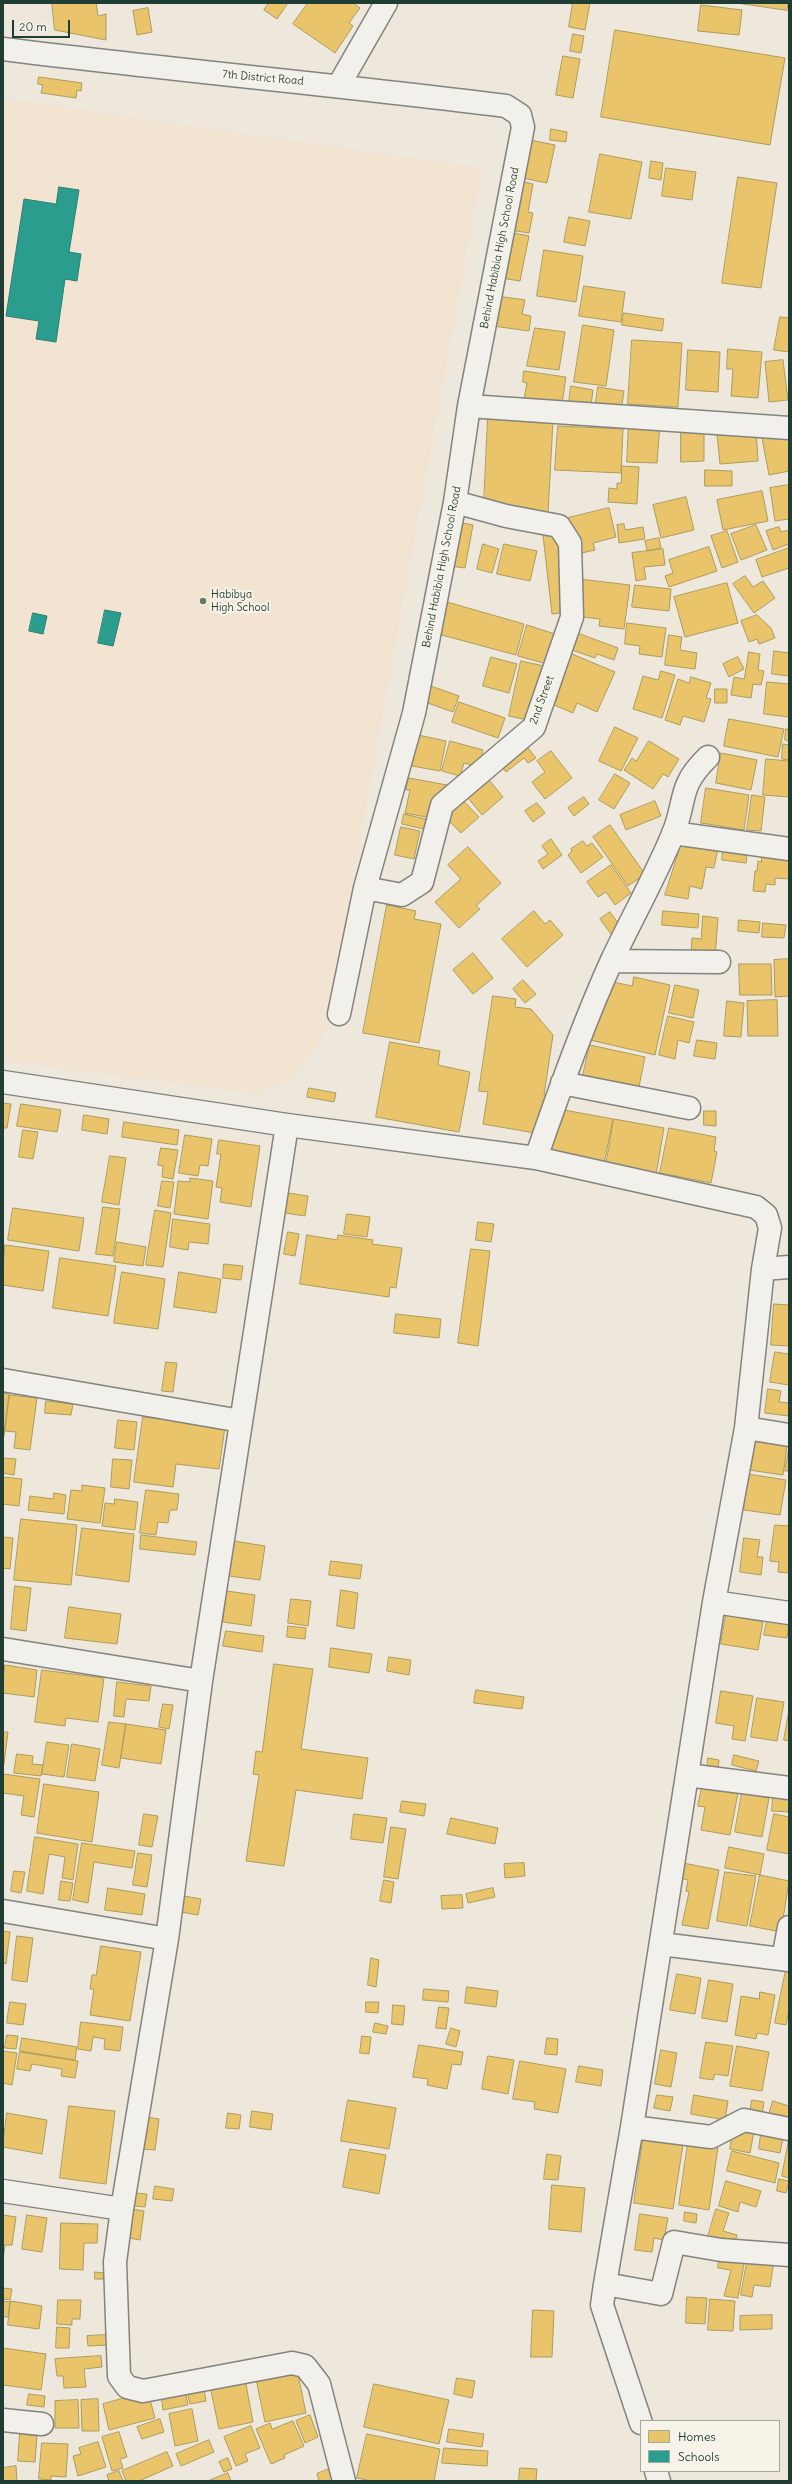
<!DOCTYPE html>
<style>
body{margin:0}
#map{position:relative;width:792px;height:2484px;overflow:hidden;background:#eee7dc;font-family:Delius,sans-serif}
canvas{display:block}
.frame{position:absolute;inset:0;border:4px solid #1f3d34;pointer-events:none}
.legend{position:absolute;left:640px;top:2420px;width:140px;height:52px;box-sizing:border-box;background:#f7f3e8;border:1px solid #a1aaa0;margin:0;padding:5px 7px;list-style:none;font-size:12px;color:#1f3d34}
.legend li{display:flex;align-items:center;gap:8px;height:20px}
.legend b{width:20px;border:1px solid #a1aaa0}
.scale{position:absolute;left:12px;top:20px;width:58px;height:18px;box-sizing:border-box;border:2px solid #1f3d34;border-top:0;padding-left:5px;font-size:12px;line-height:14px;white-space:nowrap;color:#1f3d34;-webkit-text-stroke:3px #f7f3e8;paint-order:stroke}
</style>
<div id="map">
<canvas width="792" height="2484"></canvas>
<div class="frame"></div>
<ul class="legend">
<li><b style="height:11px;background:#e9c46a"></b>Homes</li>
<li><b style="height:11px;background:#2a9d8f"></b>Schools</li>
</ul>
<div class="scale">20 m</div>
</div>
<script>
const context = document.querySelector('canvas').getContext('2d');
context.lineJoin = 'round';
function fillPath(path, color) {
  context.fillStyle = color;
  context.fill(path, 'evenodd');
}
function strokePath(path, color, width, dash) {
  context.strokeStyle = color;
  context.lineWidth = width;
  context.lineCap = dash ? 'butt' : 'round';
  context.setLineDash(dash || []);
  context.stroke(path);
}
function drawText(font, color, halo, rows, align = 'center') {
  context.font = font + ' Delius,sans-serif';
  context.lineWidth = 4;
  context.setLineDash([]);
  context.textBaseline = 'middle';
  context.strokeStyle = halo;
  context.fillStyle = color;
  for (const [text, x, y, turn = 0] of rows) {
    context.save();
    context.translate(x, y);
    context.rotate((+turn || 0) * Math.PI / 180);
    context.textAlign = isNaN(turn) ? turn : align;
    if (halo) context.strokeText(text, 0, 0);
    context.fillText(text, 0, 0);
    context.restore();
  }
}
fillPath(new Path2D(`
 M3,99L482,169L325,1034L293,1077L257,1093L3,1060Z`), '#f2e4d0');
const homes = new Path2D(`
 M52,3H96L98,16L106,14V40L55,30Z
 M269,3H288L277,19L264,10Z
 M308,3H353L360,8L349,23L353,26L335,53L293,24Z
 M573,3H590L585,30L569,27Z
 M737,3H788L787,10Z
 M701,5L742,10L739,35L698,31Z
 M148,8L152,32L137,35L133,11Z
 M615,30L785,58L770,145L601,117Z
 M573,34L584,36L581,53L570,51Z
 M563,56L580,59L573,98L556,95Z
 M39,77L82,83L81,91L77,90L76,98L41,93L43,85L38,84Z
 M551,129L567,132L566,142L550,140Z
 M525,139L555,145L547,183L517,177Z
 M600,154L642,162L631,219L589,212Z
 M651,161L663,163L661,180L649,178Z
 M666,168L696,172L692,200L662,196Z
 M738,177L777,183L761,288L722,283Z
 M519,181L533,184L528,212L533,213L529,233L510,230Z
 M569,217L590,221L585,246L564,242Z
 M509,232L529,236L520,281L501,278Z
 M544,250L583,256L576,302L537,296Z
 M584,286L625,292L621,322L579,316Z
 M497,296L525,300L522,314L531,316L529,331L493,326Z
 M624,313L664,319L662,331L622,325Z
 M780,317L789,318V352L774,350Z
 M583,325L614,330L606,386L574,382Z
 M535,328L565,332L559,370L527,366Z
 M632,340L682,343L678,407L628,404Z
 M728,349L762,352L758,398L731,396L733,369H727Z
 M688,350L720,352L718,392L686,390Z
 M783,360L788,400L769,402L765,362Z
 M524,371L566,377L562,404L524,399L527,383L523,382Z
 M571,386L593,390L591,406L569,403Z
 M598,387L624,391L621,411L595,408Z
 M488,418L553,421L548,513L484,503Z
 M629,421L660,423L657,463L627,462Z
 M681,425H704V461L681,462Z
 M558,426L623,429L621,473L555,470Z
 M756,428L758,461L720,464L717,434Z
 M789,433V471L769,475L762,438Z
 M622,466L639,467L637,504L608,502L609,488L617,489V483H621Z
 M705,470L732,471V486H705Z
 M789,485V519L775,521L770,488Z
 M762,491L768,521L723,530L717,500Z
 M686,497L694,530L661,538L653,505Z
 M609,508L616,537L593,543L595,550L577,554L568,518Z
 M457,522L473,525L465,568L450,566Z
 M624,524L625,530L643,527L645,539L619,543L617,525Z
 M756,525L767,550L741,560L731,534Z
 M779,527L781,532L789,530V544L773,550L766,531Z
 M727,531L738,562L722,568L711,536Z
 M561,533L569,612L552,614L543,535Z
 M659,538L661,548L647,551L645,541Z
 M483,544L499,549L492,573L477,569Z
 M504,544L537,551L530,581L497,574Z
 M709,547L717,571L669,587L665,576L673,573L669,560Z
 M789,548V568L762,577L756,560Z
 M663,549L665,565L644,567L646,579L636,581L632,553Z
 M745,576L753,587L763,581L775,598L754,613L733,584Z
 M579,579L630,585L624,629L599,626L600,619L575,616Z
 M727,583L738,623L685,637L674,597Z
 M635,585L671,589L669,611L632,607Z
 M447,602L524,624L516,655L438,634Z
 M757,615L771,628L775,638L759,644L757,639L749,642L741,621Z
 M627,623L666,628L662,657L639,654L640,646L625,644Z
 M527,625L555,634L547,664L518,656Z
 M572,631L618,648L614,660L597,654L595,658L566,648Z
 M669,635L682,637L680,650L697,653L695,669L665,665Z
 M565,651L615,672L597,712L577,703L573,713L554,705L558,696L548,692Z
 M774,651L789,653V676L772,674Z
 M749,652L760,654L758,670L764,671L761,685L753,684L751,698L731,695L734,677L744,679Z
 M491,657L517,664L509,693L483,686Z
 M738,657L744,669L729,677L723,664Z
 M521,661L544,666L532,721L509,716Z
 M661,671L675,675L662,718L633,709L643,676L658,680Z
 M691,677L711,683L706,698L711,699L704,722L683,716L680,725L665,720L678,679L689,683Z
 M767,682L789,684V717L764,714Z
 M428,685L459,696L453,712L422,701Z
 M715,689H727V703H715Z
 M459,702L505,718L498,738L452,722Z
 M729,719L784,729L778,757L724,746Z
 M615,727L638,738L621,771L599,761Z
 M786,729H789V741L785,740Z
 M418,735L446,741L440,771L412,766Z
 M450,741L483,750L479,767L464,763L460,776L442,771Z
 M649,741L679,759L668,777L663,774L653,789L624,770L632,758L636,761Z
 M524,743L536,758L528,763L524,758L506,772L498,762Z
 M783,744L789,745V760L782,759Z
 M551,751L572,778L545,799L532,782L545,772L537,761Z
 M721,753L757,760L751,790L716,783Z
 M766,759L789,761V797L763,795Z
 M615,774L630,783L614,809L599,800Z
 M485,775L503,797L482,815L463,792Z
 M409,778L447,785L437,819L405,813L410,790H406Z
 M706,788L749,795L744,830L701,823Z
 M752,795L765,797L761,831L747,830Z
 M460,797L479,817L461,833L442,814Z
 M584,797L589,804L574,816L568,808Z
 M655,801L661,816L626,830L620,815Z
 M537,803L545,813L533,822L525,811Z
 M404,814L434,821L432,831L402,824Z
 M610,825L645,874L628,886L593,837Z
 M401,827L420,831L414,859L395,855Z
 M684,836L719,844L714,868L706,867L702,889L690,886L688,899L665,895Z
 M551,839L562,855L543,869L538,861L548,854L542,846Z
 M583,841L587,846L592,843L603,857L581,873L568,855L572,851L571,849Z
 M724,844L748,847L746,863L722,860Z
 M468,847L501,883L476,906L480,909L459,928L435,902L461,879L448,865Z
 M762,855L789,857V879L775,878V885L766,884L765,892L753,891L755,871H757L758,861L761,862Z
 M611,865L631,893L615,905L606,892L598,897L587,882Z
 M387,905L416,911L414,919L441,924L419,1043L363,1033Z
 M534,911L545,924L550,920L563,935L527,967L502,939Z
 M663,911L699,914L698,928L662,925Z
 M610,912L621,927L611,934L600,919Z
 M703,916L718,918L715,958L691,956L692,938L701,939Z
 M739,920L760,922L759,933L738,931Z
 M763,923L786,925L784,938L762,937Z
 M473,953L493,978L473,994L453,970Z
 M789,959V996L775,997L774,960Z
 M739,964H771L772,995H740Z
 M634,977L670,985L655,1055L590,1040L609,981L632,986Z
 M523,980L536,994L525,1003L513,989Z
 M675,985L699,990L693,1018L669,1013Z
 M493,996L516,999L515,1007L531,1009L553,1035L544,1095H548L535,1133L483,1124L488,1092L479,1091Z
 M777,1000L778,1036H748L747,1001Z
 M727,1001L744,1003L741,1037L724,1036Z
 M668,1016L694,1022L689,1043L678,1040L675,1059L659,1055Z
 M697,1040L717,1043L715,1059L694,1056Z
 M390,1042L440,1051L438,1065L470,1072L459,1132L376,1117Z
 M590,1045L645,1057L639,1087L583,1075Z
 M309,1088L336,1093L334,1102L307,1097Z
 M3,1103L11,1104L7,1128H3Z
 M21,1104L61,1110L57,1132L17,1126Z
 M559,1109L613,1119L604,1164L550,1153Z
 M704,1111H716V1126L704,1125Z
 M84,1115L109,1119L107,1134L82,1130Z
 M614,1119L664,1128L656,1175L606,1166Z
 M124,1122L179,1130L177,1145L122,1137Z
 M669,1128L716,1137L714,1151L717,1152L711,1183L660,1173Z
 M23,1130L38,1132L33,1159L19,1157Z
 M185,1135L212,1139L208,1166L200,1165L198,1176L179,1173Z
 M219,1140L260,1146L251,1207L220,1202L222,1188L216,1187L221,1154H217Z
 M161,1148L178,1150L173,1179L162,1177L163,1166L158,1165Z
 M110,1156L126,1158L119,1205L102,1202Z
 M190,1178L213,1181L208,1219L174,1214L178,1181L190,1182Z
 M162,1181L174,1182L170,1208L158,1206Z
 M288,1193L308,1196L305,1216L285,1213Z
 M103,1207L120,1209L113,1256L96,1254Z
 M13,1208L84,1218L79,1251L8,1240Z
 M155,1210L171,1213L163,1267L146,1265Z
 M347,1214L370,1217L367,1237L344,1234Z
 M173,1219L210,1224L208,1244L189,1242L188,1250L170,1247Z
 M478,1222L494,1224L491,1242L476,1240Z
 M288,1232L299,1234L295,1256L284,1254Z
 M307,1235L337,1240L338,1235L373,1240L372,1244L402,1248L396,1288L390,1287L389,1297L300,1284Z
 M117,1242L146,1247L143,1266L114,1262Z
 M5,1245L49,1251L43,1291L3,1285Z
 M471,1249L490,1251L478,1346L458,1343Z
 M60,1258L116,1266L108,1316L53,1308Z
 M224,1264L243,1266L241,1280L223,1278Z
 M122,1272L165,1279L158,1329L114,1323Z
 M179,1272L221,1279L216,1313L174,1307Z
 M774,1304L789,1305V1346L771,1345Z
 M396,1314L441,1319L439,1338L394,1333Z
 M775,1352L789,1354V1385L770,1382Z
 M166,1362L177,1363L173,1392L162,1391Z
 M768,1389L781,1391L779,1402L789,1403V1416L765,1413Z
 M3,1393L9,1394L4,1436H3Z
 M10,1395L37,1398L30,1450L14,1448L16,1432L5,1431Z
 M46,1401L73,1404L71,1415L45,1413Z
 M143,1417L225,1427L219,1469L176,1464L173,1487L134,1482Z
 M118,1420L137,1422L134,1450L115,1448Z
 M754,1441L787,1446L783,1475L749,1470Z
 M789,1448V1471H785Z
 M3,1458L16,1459L14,1475L3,1473Z
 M113,1459L132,1460L129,1489L111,1487Z
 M748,1474L786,1480L780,1515L744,1510Z
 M3,1477L22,1479L19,1506L3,1504Z
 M82,1485L105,1488L100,1523L67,1519L71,1490L82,1491Z
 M146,1490L179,1494L177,1510H170L168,1523L158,1522L156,1535L140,1533Z
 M54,1493L66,1495L64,1514L28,1510L30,1496L53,1499Z
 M115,1499L138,1502L135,1530L102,1526L105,1503L114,1504Z
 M21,1519L77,1525L71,1585L14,1580Z
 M775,1525L789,1526V1573L778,1572L779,1562L770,1561Z
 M82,1528L134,1534L129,1582L76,1575Z
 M141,1535L197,1542L195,1555L140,1549Z
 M3,1537L13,1538L10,1569L3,1568Z
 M744,1538L760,1540L757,1557H763L761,1575L740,1572Z
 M234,1541L265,1546L260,1580L229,1576Z
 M331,1561L362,1565L360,1579L329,1575Z
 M15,1586L31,1588L26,1631L11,1629Z
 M341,1590L358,1593L354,1629L337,1626Z
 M227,1591L255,1595L251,1626L223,1622Z
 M291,1599L311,1601L308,1626L288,1623Z
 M69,1607L121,1614L117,1644L65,1638Z
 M726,1615L763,1622L758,1650L721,1644Z
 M767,1621L789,1624L787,1638L764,1635Z
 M288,1626L306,1628L305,1639L287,1637Z
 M226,1631L264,1636L262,1652L223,1646Z
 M331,1648L372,1654L369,1673L329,1667Z
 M389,1657L411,1660L409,1675L387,1671Z
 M274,1664L313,1669L301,1749L368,1758L362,1799L296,1790L284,1866L246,1861L259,1775L253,1774L256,1751L262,1752Z
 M5,1665L37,1670L34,1697L3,1693Z
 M42,1670L104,1678L98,1722L66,1718L65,1726L35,1722Z
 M117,1682L151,1686L149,1701L126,1699L124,1717L114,1716Z
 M476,1690L524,1697L522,1709L474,1703Z
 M721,1691L753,1696L745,1741L732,1739L734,1726L716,1723Z
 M757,1698L784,1702L777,1741L751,1737Z
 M163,1704L173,1705L169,1729L159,1727Z
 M789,1710V1741L784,1740Z
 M109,1722L126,1724L119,1768L102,1765Z
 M126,1724L166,1730L161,1764L121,1758Z
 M3,1732H8L4,1764H3Z
 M47,1742L69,1745L64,1777L42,1774Z
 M72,1744L100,1749L95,1781L67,1777Z
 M17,1754L33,1756L32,1764L43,1765L41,1776L14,1773Z
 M734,1755L759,1761L756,1771L732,1765Z
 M708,1758L719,1760L718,1769L707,1767Z
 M3,1774L40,1779L34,1817L21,1815L24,1796L3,1793Z
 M44,1784L99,1792L92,1842L37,1833Z
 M702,1787L738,1793L730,1835L701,1830L705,1807L698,1806Z
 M742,1793L769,1798L762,1837L735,1832Z
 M773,1798L789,1799V1812L772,1811Z
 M402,1801L426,1804L424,1816L400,1812Z
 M144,1814L158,1816L152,1847L139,1845Z
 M354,1814L387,1818L383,1843L351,1839Z
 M774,1814L789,1817V1854L767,1850Z
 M451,1818L498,1828L495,1844L447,1834Z
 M391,1827L406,1829L398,1879L384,1877Z
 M35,1837L78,1844L73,1880L62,1878L65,1857L49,1854L43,1894L27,1891Z
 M82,1843L135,1851L132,1868L94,1862L88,1903L73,1900Z
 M729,1847L764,1854L760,1875L725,1868Z
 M138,1853L152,1855L147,1887L133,1885Z
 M524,1863L525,1876L505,1878L504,1864Z
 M683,1863L719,1870L708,1929L682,1925L689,1892L686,1891L688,1880L680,1878Z
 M14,1871L25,1872L21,1893L11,1891Z
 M725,1872L756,1876L747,1926L717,1921Z
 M760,1875L789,1881L781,1932L750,1926Z
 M384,1880L394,1882L391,1903L380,1901Z
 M61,1881L73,1883L70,1901L59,1900Z
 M108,1888L145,1894L142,1915L105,1910Z
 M493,1888L495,1897L468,1903L466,1894Z
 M178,1895L201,1899L198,1915L175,1911Z
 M462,1895L463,1908L442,1909L441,1896Z
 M3,1931L10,1932L6,1964L3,1963Z
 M17,1936L33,1938L27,1982L12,1980Z
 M101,1946L141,1952L130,2021L90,2015L94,1989H90L92,1975H96Z
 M371,1958L379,1960L376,1987L368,1985Z
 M787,1965H789V2010L786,2025L775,2023Z
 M677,1974L701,1978L695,2014L670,2010Z
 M709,1980L733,1984L727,2022L702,2018Z
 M467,1987L498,1991L496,2007L465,2003Z
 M424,1989L449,1991L448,2002L423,2000Z
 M760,1992L775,1995L768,2035L757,2033L756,2039L735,2035L741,1996L759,1999Z
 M10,2002L26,2004L23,2025L7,2023Z
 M366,2002H379L378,2013L366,2012Z
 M393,2005L405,2006L403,2025L392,2024Z
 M439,2007L449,2008L446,2029L436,2028Z
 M81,2022L123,2027L120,2051L104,2049L105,2039L93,2037L91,2051L78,2049Z
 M375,2023L388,2026L386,2034L373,2032Z
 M451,2028L460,2031L456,2047L446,2044Z
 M7,2035L18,2036L16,2049L5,2048Z
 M362,2036L371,2037L369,2054L360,2053Z
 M22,2038L77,2047L75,2060L20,2051Z
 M547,2038L558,2039L557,2055L545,2054Z
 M706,2042L733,2046L728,2076L715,2074L713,2080L700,2078Z
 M419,2045L463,2052L461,2065L452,2064L447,2089L427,2085L428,2079L413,2077Z
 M737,2046L769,2052L762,2091L730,2086Z
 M661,2050L677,2053L671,2087L655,2084Z
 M3,2051L17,2053L12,2085L3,2083Z
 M20,2052L78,2061L75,2078L61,2076L62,2069L32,2064L30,2071L17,2069Z
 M488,2056L514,2060L508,2094L482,2089Z
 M520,2061L566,2069L558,2113L534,2109L535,2102L513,2099Z
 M579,2066L603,2070L601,2086L576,2082Z
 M657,2095L673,2097L670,2111L654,2108Z
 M694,2095L728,2101L725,2120L691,2114Z
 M348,2100L396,2108L389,2149L341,2141Z
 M752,2100L764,2102L762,2115L750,2113Z
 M773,2101L789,2106V2124L768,2118Z
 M69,2106L115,2111L106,2184L60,2178Z
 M252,2111L273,2114L271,2130L250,2127Z
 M7,2113L47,2120L42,2154L3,2147Z
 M228,2113L241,2115L239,2129L226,2128Z
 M146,2117L159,2119L155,2150L142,2149Z
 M734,2127L754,2131L750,2153L730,2149Z
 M644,2133L684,2138L673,2209L634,2203Z
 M761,2135L783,2138L780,2153L759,2149Z
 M789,2138V2178L782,2176Z
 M688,2143L718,2147L709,2210L679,2205Z
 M350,2149L386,2155L379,2194L343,2187Z
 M732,2151L779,2163L775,2183L727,2171Z
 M547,2154L561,2156L558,2180L544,2179Z
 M779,2179L789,2181L786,2193L777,2191Z
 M726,2181L761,2191L756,2207L740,2202L738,2212L719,2206Z
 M552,2185L585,2188L581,2232L549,2229Z
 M155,2186L174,2189L172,2201L153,2199Z
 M136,2193L147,2194L145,2207L134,2206Z
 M133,2209L144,2211L140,2240L129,2238Z
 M716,2209L729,2213L723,2231L737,2235L734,2246L707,2240Z
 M685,2212L697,2214L696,2223L684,2221Z
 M640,2214L668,2218L664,2240L654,2238L652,2252L635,2250Z
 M3,2215L16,2217L12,2245H5L3,2260Z
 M27,2215L47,2218L42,2252L22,2249Z
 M61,2223L98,2224L97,2243H84L83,2270L60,2269Z
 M720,2254L745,2258L738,2298L724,2296L731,2270L718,2268Z
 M748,2256L774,2261L770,2287L754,2285L752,2297L741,2295Z
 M95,2272L104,2273L103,2279H95Z
 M3,2288L12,2289L10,2300L3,2299Z
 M687,2297L707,2298L705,2324L686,2323Z
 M710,2299L735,2301L733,2331L708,2330Z
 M58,2300H81L80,2319H72V2325L57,2324Z
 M3,2301L10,2302L8,2317H3Z
 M11,2301L42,2306L39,2329L8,2325Z
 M533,2310L554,2311L552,2357H531Z
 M772,2315V2329L740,2330V2316Z
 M57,2327L70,2328L69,2348H56Z
 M107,2335L108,2345L88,2346L87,2336Z
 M3,2348L46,2354L41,2390L3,2385Z
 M101,2356L102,2367L84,2369L86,2387L64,2388L63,2376H57L55,2359Z
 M297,2370L306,2413L265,2422L256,2379Z
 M457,2378L475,2381L472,2398L454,2394Z
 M245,2379L253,2422L219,2429L210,2386Z
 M374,2384L449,2400L439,2444L364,2427Z
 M204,2388L206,2401L190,2404L187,2391Z
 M185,2390L188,2405L163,2410L161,2395Z
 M148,2392L155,2418L109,2430L103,2404Z
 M29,2394L45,2396L44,2407L27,2405Z
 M98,2399L99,2431H82L81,2400Z
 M78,2400L79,2428H55V2401Z
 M192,2409L198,2441L175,2446L169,2414Z
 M310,2415L318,2437L305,2443L296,2421Z
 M160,2419L164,2432L142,2439L137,2427Z
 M293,2421L304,2446L284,2455L285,2458L271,2464L256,2429L270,2423L272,2429Z
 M251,2426L260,2448L245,2454L248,2461L236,2466L224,2437Z
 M449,2429L484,2434L482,2447L447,2442Z
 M119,2432L127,2457L120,2459L123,2468L112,2471L102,2437Z
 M20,2434L37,2436L35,2462L18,2461Z
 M367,2434L440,2449L434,2481H371L357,2478Z
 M209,2440L214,2452L181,2466L176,2454Z
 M98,2442L106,2467L78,2476L73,2456L81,2454L79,2448Z
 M42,2443L68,2444L66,2477L51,2476V2480L39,2479Z
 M444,2448L488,2451L487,2466L442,2463Z
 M167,2452L173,2466L139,2481H126L122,2471Z
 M228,2458L232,2469L224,2472L219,2462Z
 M16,2466L17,2481H3V2468Z
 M331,2468L336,2481H319L317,2474Z
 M520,2468L537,2469L536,2481H519Z
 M119,2471L123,2481H109L107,2475Z
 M228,2473L231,2481H208Z`);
fillPath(homes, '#e9c46a');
strokePath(homes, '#ac9c5a', 1);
const schools = new Path2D(`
 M59,187L79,190L69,252L81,254L77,281L65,279L56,342L36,339L39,321L6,316L24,199L56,204Z
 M105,610L121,613L113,646L98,643Z
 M33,613L47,616L43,634L29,631Z`);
fillPath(schools, '#2a9d8f');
strokePath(schools, '#278074', 1);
const minor = new Path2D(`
 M3,49C171,70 339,85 506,106L520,115L523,127L469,406L455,502L414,713L365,888L339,1014
 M339,85L386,3
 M469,406L789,428
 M673,833L789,849
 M365,888L402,895L422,882L442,805L534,727L572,617L570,543L559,526L506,516L455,502
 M612,961L719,962
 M3,1082L287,1125L536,1158L756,1207L766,1215L770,1228L763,1269L746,1428L714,1602L632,2127L605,2284L602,2305L641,2423
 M562,1083L689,1108
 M287,1125L201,1681L167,1939L122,2209L115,2262L119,2376L127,2387L143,2391L292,2363L305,2366L319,2384L344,2481
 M536,1158C559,1091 583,1024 612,960C632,918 655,877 673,834C687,800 677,787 708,757
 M763,1269L789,1267
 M3,1380L241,1421
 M746,1428L789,1435
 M714,1602L789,1613
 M3,1649L201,1681
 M687,1775L789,1788
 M3,1911L167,1939
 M661,1944L789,1960
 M783,1959L789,1927
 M632,2127L711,2137L744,2120L789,2129
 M3,2191L122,2209
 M605,2284L661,2294L674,2242L721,2250L789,2255
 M3,2420L42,2424
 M656,2471L659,2481`);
strokePath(minor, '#82847d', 25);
strokePath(minor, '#f1f0ea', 22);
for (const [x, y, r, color] of [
 [203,601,4,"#67786f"]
]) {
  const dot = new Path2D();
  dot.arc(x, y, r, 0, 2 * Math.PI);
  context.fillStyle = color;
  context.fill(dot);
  strokePath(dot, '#f7f3e8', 1.5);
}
drawText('11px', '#1f3d34', '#f7f3e8', [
 ["7th District Road",263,78,5],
 ["Behind Habibia High School Road",500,248,-79],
 ["Behind Habibia High School Road",442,567,-79],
 ["2nd Street",542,700,-70]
]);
drawText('11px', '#1f3d34', '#f7f3e8', [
 ["Habibya",211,595],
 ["High School",211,608]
], 'left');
</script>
